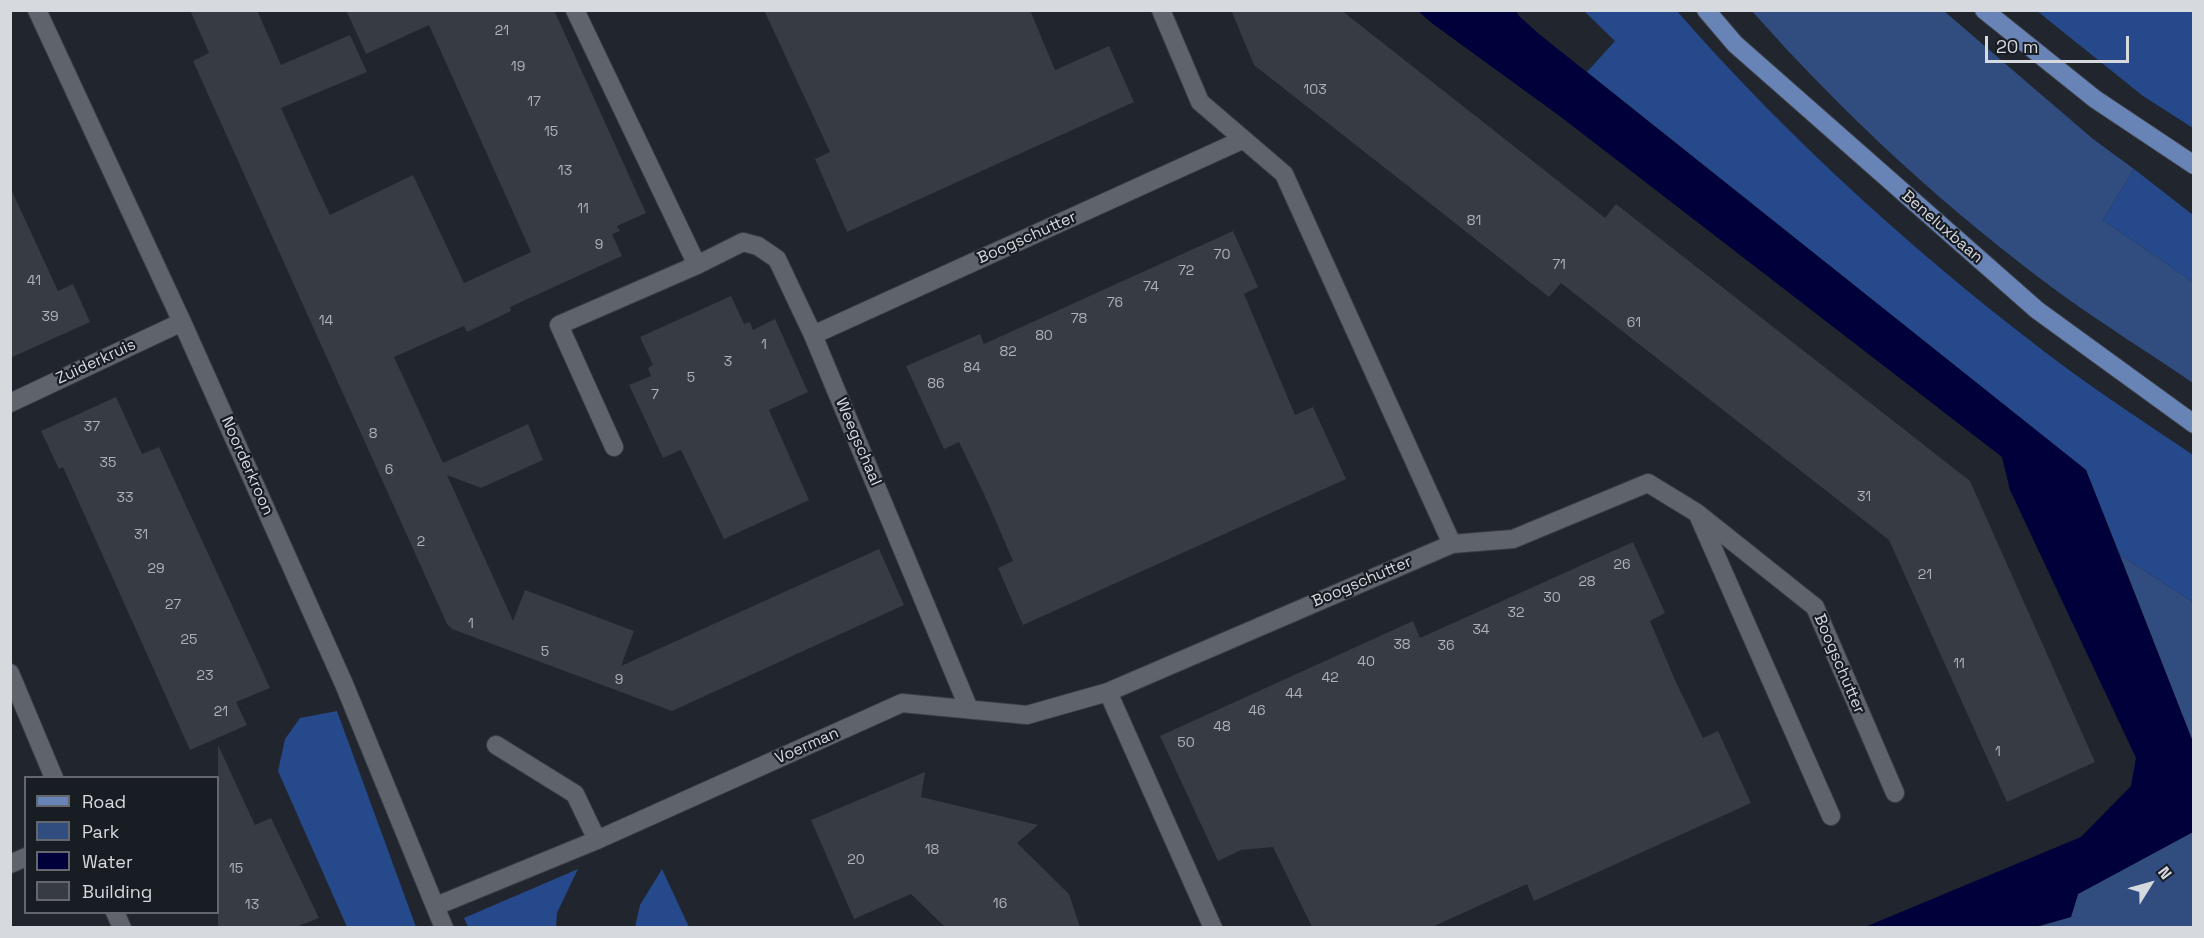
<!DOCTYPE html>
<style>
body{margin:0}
#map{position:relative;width:2204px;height:938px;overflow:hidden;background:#21252d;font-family:"Space Grotesk",sans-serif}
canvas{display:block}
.frame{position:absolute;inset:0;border:12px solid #d6d9de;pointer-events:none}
.legend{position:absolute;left:24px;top:776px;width:195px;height:138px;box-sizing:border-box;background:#181c23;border:2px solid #64686e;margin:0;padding:8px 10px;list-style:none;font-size:18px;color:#d6d9de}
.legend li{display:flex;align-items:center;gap:12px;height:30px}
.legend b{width:30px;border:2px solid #64686e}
.north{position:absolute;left:2120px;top:854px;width:60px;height:60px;-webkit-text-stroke:4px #181c23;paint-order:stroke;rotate:53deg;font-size:16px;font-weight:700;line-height:24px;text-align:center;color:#d6d9de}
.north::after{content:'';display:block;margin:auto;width:21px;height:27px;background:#d6d9de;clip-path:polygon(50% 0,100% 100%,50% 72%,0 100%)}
.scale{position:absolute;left:1985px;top:36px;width:144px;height:27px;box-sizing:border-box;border:3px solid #d6d9de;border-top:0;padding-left:8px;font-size:18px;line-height:21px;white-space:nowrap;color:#d6d9de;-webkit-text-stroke:4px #181c23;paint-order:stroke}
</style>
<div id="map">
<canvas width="2204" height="938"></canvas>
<div class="frame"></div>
<ul class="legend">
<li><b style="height:8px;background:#6884b6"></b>Road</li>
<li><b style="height:16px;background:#314d80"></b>Park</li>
<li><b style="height:16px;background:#00003b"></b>Water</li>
<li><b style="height:16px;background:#373b43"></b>Building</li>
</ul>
<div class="north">N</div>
<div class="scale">20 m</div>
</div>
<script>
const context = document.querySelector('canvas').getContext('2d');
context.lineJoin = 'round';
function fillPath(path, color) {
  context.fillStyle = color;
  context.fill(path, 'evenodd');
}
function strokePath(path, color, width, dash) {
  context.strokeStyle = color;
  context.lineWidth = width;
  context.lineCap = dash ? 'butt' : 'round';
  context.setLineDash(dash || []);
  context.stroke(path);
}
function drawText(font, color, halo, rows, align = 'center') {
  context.font = font + ' "Space Grotesk",sans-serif';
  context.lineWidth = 4.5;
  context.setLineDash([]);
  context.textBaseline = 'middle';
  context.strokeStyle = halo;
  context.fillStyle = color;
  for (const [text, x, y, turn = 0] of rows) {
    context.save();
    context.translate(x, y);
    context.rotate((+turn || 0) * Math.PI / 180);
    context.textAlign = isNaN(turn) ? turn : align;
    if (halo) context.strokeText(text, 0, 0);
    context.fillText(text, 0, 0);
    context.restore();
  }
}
fillPath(new Path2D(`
 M1752,11H1944L2093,139L2134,169L2103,220L2193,282V383C2149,353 2104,325 2061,294C1948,211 1845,116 1752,11Z
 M2120,555L2193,602V742Z
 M2193,832V927L2034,928L2071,917L2078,894Z`), '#314d80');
fillPath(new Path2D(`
 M1584,11H1677C1791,142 1929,266 2069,370C2110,400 2152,427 2193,455V602L2120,555L2086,470L1587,72L1615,41Z
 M2037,11H2193V128L2143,96Z
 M2134,169L2193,215V282L2103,220Z
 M337,711L416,927H347L278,771L285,739L300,718Z
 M578,869L557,913L556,927H468L464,918Z
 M662,869L689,927H635L640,905Z`), '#25498b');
fillPath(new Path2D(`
 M1418,11H1516L1519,16L1539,34L2086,470L2193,742V832L2078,894L2071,917L2034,927H1865L2081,837L2131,786L2136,758L2010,490L2002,457L1561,117L1433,24Z`), '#00003b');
fillPath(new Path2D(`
 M190,10H257L281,65L350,35L367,72L281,108L313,179L330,215L413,175L464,283L531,252L429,25L366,54L346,10H554L646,213L617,226L620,231L612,234L622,256L510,307L511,311L467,332L464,326L394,357L443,463L528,424L543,460L481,488L447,475L513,621L525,590L634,631L621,666L879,549L904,605L672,711L452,629L447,624L193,61L209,53Z
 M764,10H1030L1055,70L1109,46L1134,102L847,232L815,159L830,152Z
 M1231,10H1341L1605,218L1616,204L1970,481L2095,762L2007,802L1889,540L1561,283L1549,297L1254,65Z
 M10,187L58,291L73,284L90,322L10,358Z
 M1233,231L1258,287L1244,294L1295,415L1313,407L1346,479L1023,625L998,568L1013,561L984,494L959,442L944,449L906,366L980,334L984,344Z
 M731,296L744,324L750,322L753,330L775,319L808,392L769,410L809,500L724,539L681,450L663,458L629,385L651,376L648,368L653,365L640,337Z
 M116,397L142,454L159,447L270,688L236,702L247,725L190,750L63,467L59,469L41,431Z
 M1633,542L1665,613L1650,621L1675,680L1703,738L1718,731L1751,803L1534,901L1527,884L1432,927H1312L1273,847L1241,850L1218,861L1160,736L1413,621L1420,638Z
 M218,745L255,825L271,818L319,918L296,927H218Z
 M925,772L921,797L1038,825L1017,843L1069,894L1080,927H945L911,894L854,919L811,820Z`), '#373b43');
const street = new Path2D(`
 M37,10L182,322L344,684L444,928
 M575,10L697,265
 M1161,10L1200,102L1284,174L1452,544
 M813,335L1242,140
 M10,403L182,322
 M614,447L559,325L697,265L743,242L758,246L777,259L813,335L969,709
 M1699,517L1831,816
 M10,673L54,778
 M1108,692L1213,928
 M496,745L575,794L597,840
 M10,864L26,857
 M436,906L597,840L902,703L1027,715L1108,692L1452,544L1513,539L1648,483L1697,513L1815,607L1895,793
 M115,912L122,928`);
const primary = new Path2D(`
 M1706,10L1735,44L2037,310L2194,424
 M1984,10L2095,99L2194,165`);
strokePath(street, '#3c3f45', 20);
strokePath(primary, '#3c3f45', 20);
strokePath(street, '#5f646c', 18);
strokePath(primary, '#6884b6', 18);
drawText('14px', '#aeb2b7', null, [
 ["21",502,31],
 ["19",518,67],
 ["103",1315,90],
 ["17",534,102],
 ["15",551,132],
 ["13",565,171],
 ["11",583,209],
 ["81",1474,221],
 ["9",599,245],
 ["70",1222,255],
 ["71",1559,265],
 ["72",1186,271],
 ["41",34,281],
 ["74",1151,287],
 ["76",1115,303],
 ["39",50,317],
 ["78",1079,319],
 ["14",326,321],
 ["61",1634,323],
 ["80",1044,336],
 ["1",764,345],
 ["82",1008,352],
 ["3",728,362],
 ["84",972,368],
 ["5",691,378],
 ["86",936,384],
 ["7",655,395],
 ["37",92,427],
 ["8",373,434],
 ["35",108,463],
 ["6",389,470],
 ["31",1864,497],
 ["33",125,498],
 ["31",141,535],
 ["2",421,542],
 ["26",1622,565],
 ["29",156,569],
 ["21",1925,575],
 ["28",1587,582],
 ["30",1552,598],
 ["27",173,605],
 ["32",1516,613],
 ["1",471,624],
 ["34",1481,630],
 ["25",189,640],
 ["38",1402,645],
 ["36",1446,646],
 ["5",545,652],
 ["40",1366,662],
 ["11",1959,664],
 ["23",205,676],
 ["42",1330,678],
 ["9",619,680],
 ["44",1294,694],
 ["46",1257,711],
 ["21",221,712],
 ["48",1222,727],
 ["50",1186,743],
 ["1",1998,752],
 ["18",932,850],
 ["20",856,860],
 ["15",236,869],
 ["16",1000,904],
 ["13",252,905]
]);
drawText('16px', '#d6d9de', '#181c23', [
 ["Beneluxbaan",1942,227,41],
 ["Boogschutter",1027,238,-24],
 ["Zuiderkruis",96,362,-25],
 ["Weegschaal",858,442,67],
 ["Noorderkroon",247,466,66],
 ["Boogschutter",1362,582,-23],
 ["Boogschutter",1839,664,67],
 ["Voerman",807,746,-24]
]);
</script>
